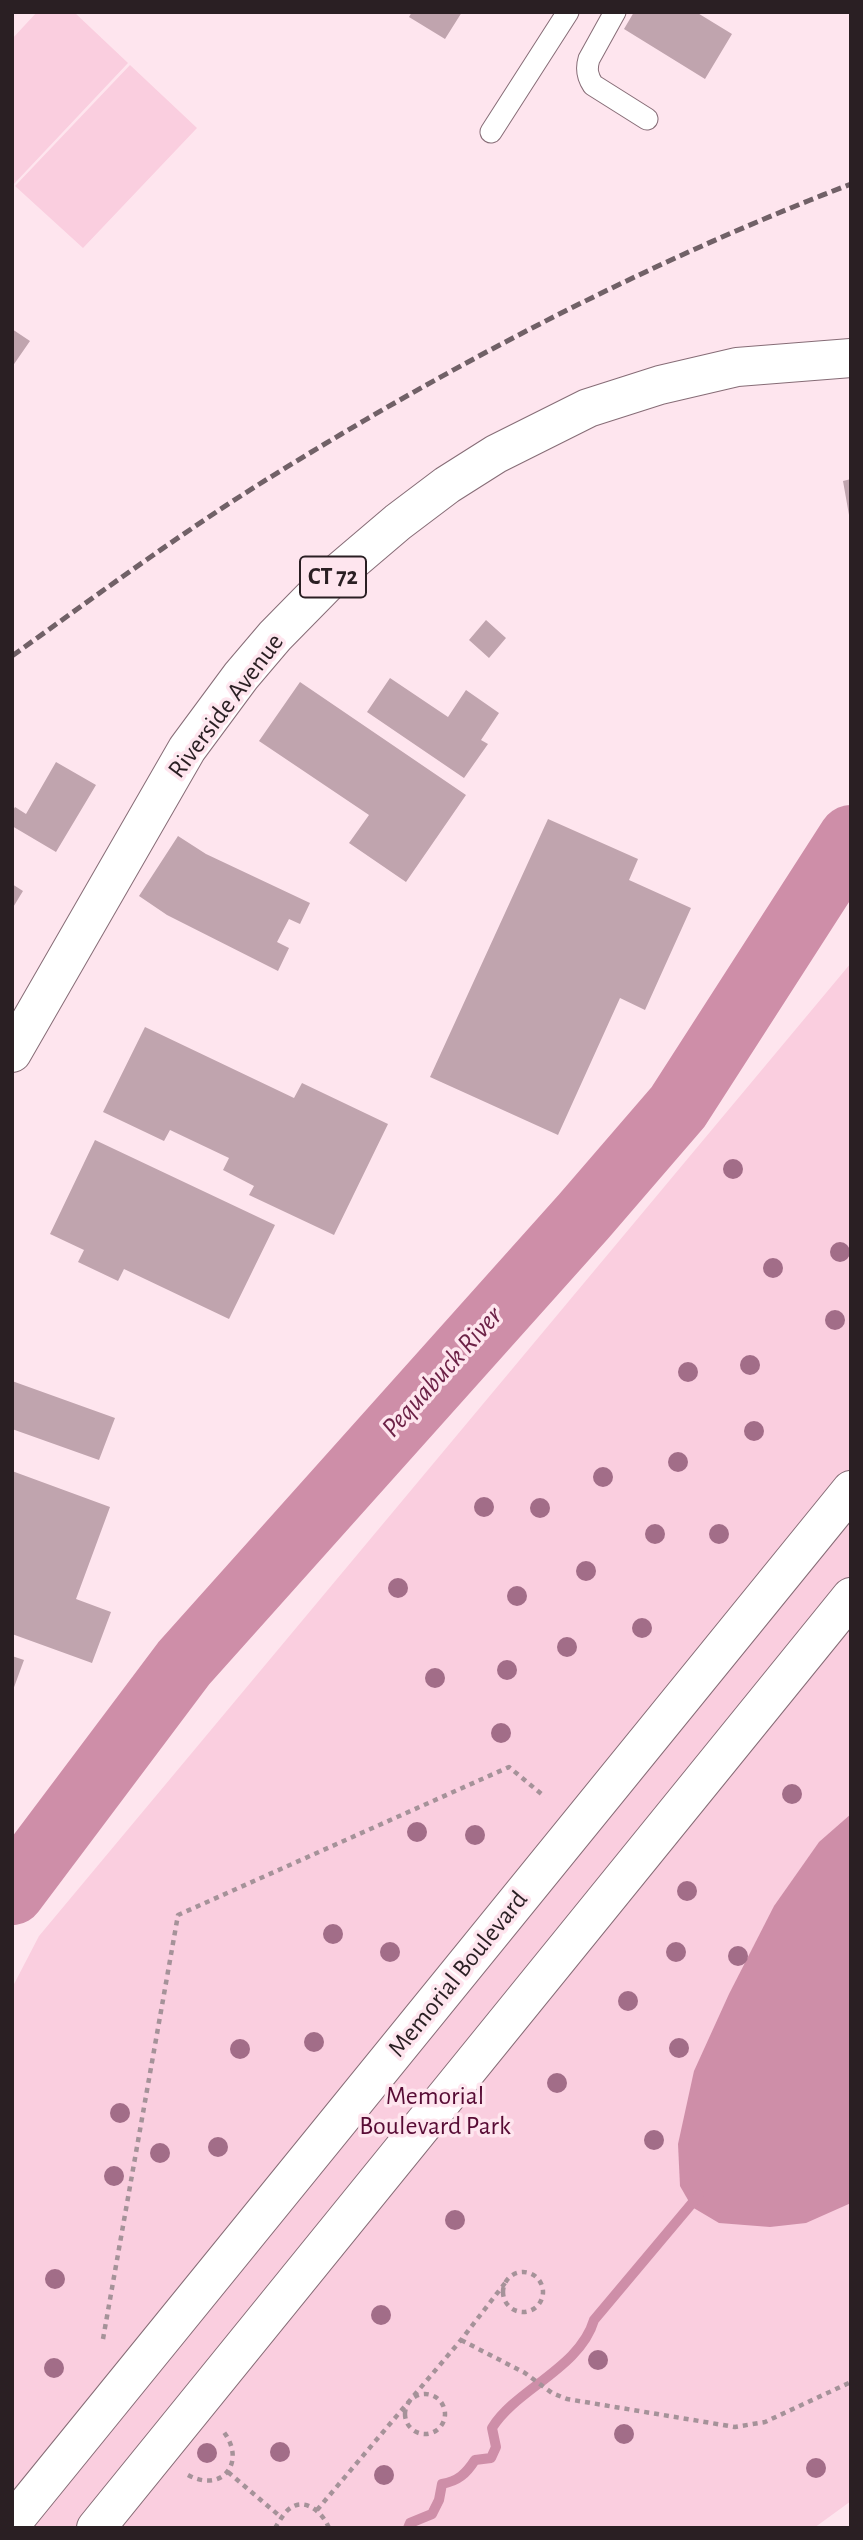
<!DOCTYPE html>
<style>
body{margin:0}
#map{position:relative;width:863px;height:2540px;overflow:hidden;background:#fee5ee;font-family:"Alegreya Sans",sans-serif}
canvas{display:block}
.frame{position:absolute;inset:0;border:14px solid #2a1f23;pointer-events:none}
</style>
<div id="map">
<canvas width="863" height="2540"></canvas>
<div class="frame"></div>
</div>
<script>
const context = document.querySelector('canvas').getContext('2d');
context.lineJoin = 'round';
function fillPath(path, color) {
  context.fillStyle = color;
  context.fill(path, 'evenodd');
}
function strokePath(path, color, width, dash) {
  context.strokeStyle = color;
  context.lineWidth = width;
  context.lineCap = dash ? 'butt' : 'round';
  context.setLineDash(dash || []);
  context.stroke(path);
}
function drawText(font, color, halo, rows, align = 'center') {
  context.font = font + ' "Alegreya Sans",sans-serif';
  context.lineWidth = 7;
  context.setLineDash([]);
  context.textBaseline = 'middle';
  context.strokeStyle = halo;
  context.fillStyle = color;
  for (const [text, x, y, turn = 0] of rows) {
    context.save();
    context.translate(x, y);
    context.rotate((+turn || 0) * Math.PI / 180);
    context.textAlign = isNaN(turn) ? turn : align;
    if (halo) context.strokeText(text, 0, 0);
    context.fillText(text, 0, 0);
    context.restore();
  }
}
fillPath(new Path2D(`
 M37,12H74L128,63L12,186V39Z
 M130,65L197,128L83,248L15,186Z
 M851,963V2501L814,2528H12V1988L39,1936Z`), '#facedf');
fillPath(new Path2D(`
 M851,1814V2203L806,2223L770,2227L719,2223L692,2207L680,2186L678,2144L694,2071L729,1994L774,1906L819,1842Z`), '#ce8ea8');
strokePath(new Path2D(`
 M408,2528L410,2523L432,2514L439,2500L442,2484C458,2481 466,2474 475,2460L491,2458L496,2447L492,2428C516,2389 580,2368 594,2320L699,2195`), '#ce8ea8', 10);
strokePath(new Path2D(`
 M12,1892L184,1663L584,1216L678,1107L851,838`), '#ce8ea8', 66);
fillPath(new Path2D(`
 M412,12H462L445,39L409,17Z
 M634,12H696L732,34L705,79L624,29Z
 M12,329L30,341L12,367Z
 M851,479V515H849L843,481Z
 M486,620L506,638L489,658L469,640Z
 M390,678L448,717L466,690L499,713L481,740L488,744L464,778L367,712Z
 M300,682L466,795L406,882L349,843L369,815L259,741Z
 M56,762L96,785L56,852L12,826V812L15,807L26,814Z
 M548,819L638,859L629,880L691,908L645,1010L620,998L558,1135L430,1077Z
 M178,836L206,854L310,903L300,924L289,919L277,942L289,948L278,971L167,915L139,896Z
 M12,884L23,891L12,909Z
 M145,1027L294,1098L302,1083L388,1124L334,1235L249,1195L254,1186L223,1170L229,1158L170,1130L164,1141L103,1112Z
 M95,1140L275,1225L229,1319L124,1269L118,1281L78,1262L84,1250L50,1234Z
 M12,1381L115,1418L99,1460L12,1429Z
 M12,1471L110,1507L76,1599L111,1612L92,1663L12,1634Z
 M12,1656L24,1660L13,1690H12Z`), '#c0a4ae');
const service = new Path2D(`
 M615,12L589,59C586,69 587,76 593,85L647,119
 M491,132L568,12`);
const secondary = new Path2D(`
 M12,2523L851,1490
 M96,2528L851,1597`);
const trunk = new Path2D(`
 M12,1053L187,749L241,676L275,636L331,579L398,522L447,485L496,454L588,408L660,385L737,367L851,358`);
strokePath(service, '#866c76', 23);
strokePath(secondary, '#866c76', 40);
strokePath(trunk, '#866c76', 40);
strokePath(new Path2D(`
 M503 2292a20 20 0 1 1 40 0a20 20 0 1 1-40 0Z
 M103,2339L178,1915L509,1767L545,1797
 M461,2340L525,2373L552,2393L567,2399L735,2427L765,2422L851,2382
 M405 2414a20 20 0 1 1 40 0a20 20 0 1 1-40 0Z
 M228,2472L282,2518
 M188,2475C223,2494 247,2461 223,2431
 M317,2510L461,2340L505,2283
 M275,2528C279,2522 283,2514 289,2509C305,2496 323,2513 329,2528`), '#a59299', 4.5, [5, 5]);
strokePath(service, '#fff', 21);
strokePath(secondary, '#fff', 38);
strokePath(trunk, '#fff', 38);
strokePath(new Path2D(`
 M12,656C97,595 181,533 269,478C454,363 648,262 851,184`), '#716167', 5, [10, 5]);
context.fillStyle = '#a26d88';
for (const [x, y] of [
 [733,1169],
 [840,1252],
 [773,1268],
 [835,1320],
 [750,1365],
 [688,1372],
 [754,1431],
 [678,1462],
 [603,1477],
 [484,1507],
 [540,1508],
 [655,1534],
 [719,1534],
 [586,1571],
 [398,1588],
 [517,1596],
 [642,1628],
 [567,1647],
 [507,1670],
 [435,1678],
 [501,1733],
 [792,1794],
 [417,1832],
 [475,1835],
 [687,1891],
 [333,1934],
 [390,1952],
 [676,1952],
 [738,1956],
 [628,2001],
 [314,2042],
 [679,2048],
 [240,2049],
 [557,2083],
 [120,2113],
 [654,2140],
 [218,2147],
 [160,2153],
 [114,2176],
 [455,2220],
 [55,2279],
 [381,2315],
 [598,2360],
 [54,2368],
 [624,2434],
 [280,2452],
 [207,2453],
 [816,2468],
 [384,2475]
]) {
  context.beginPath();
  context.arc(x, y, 10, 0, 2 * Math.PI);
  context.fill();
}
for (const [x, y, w] of [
 [333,577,66]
]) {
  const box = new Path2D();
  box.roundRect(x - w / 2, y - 20.5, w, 41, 5);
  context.fillStyle = '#fee5ee';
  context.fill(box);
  strokePath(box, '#2a1f23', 2);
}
drawText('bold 24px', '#2a1f23', null, [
 ["CT 72",333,577]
]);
drawText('26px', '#2a1f23', '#fee5ee', [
 ["Riverside Avenue",226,706,-53],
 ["Memorial Boulevard",458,1974,-51]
]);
drawText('26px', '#570b34', '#fee5ee', [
 ["Memorial",435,2096],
 ["Boulevard Park",435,2126]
]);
drawText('italic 28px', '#6d2247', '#fee5ee', [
 ["Pequabuck River",442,1372,-48]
]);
</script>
